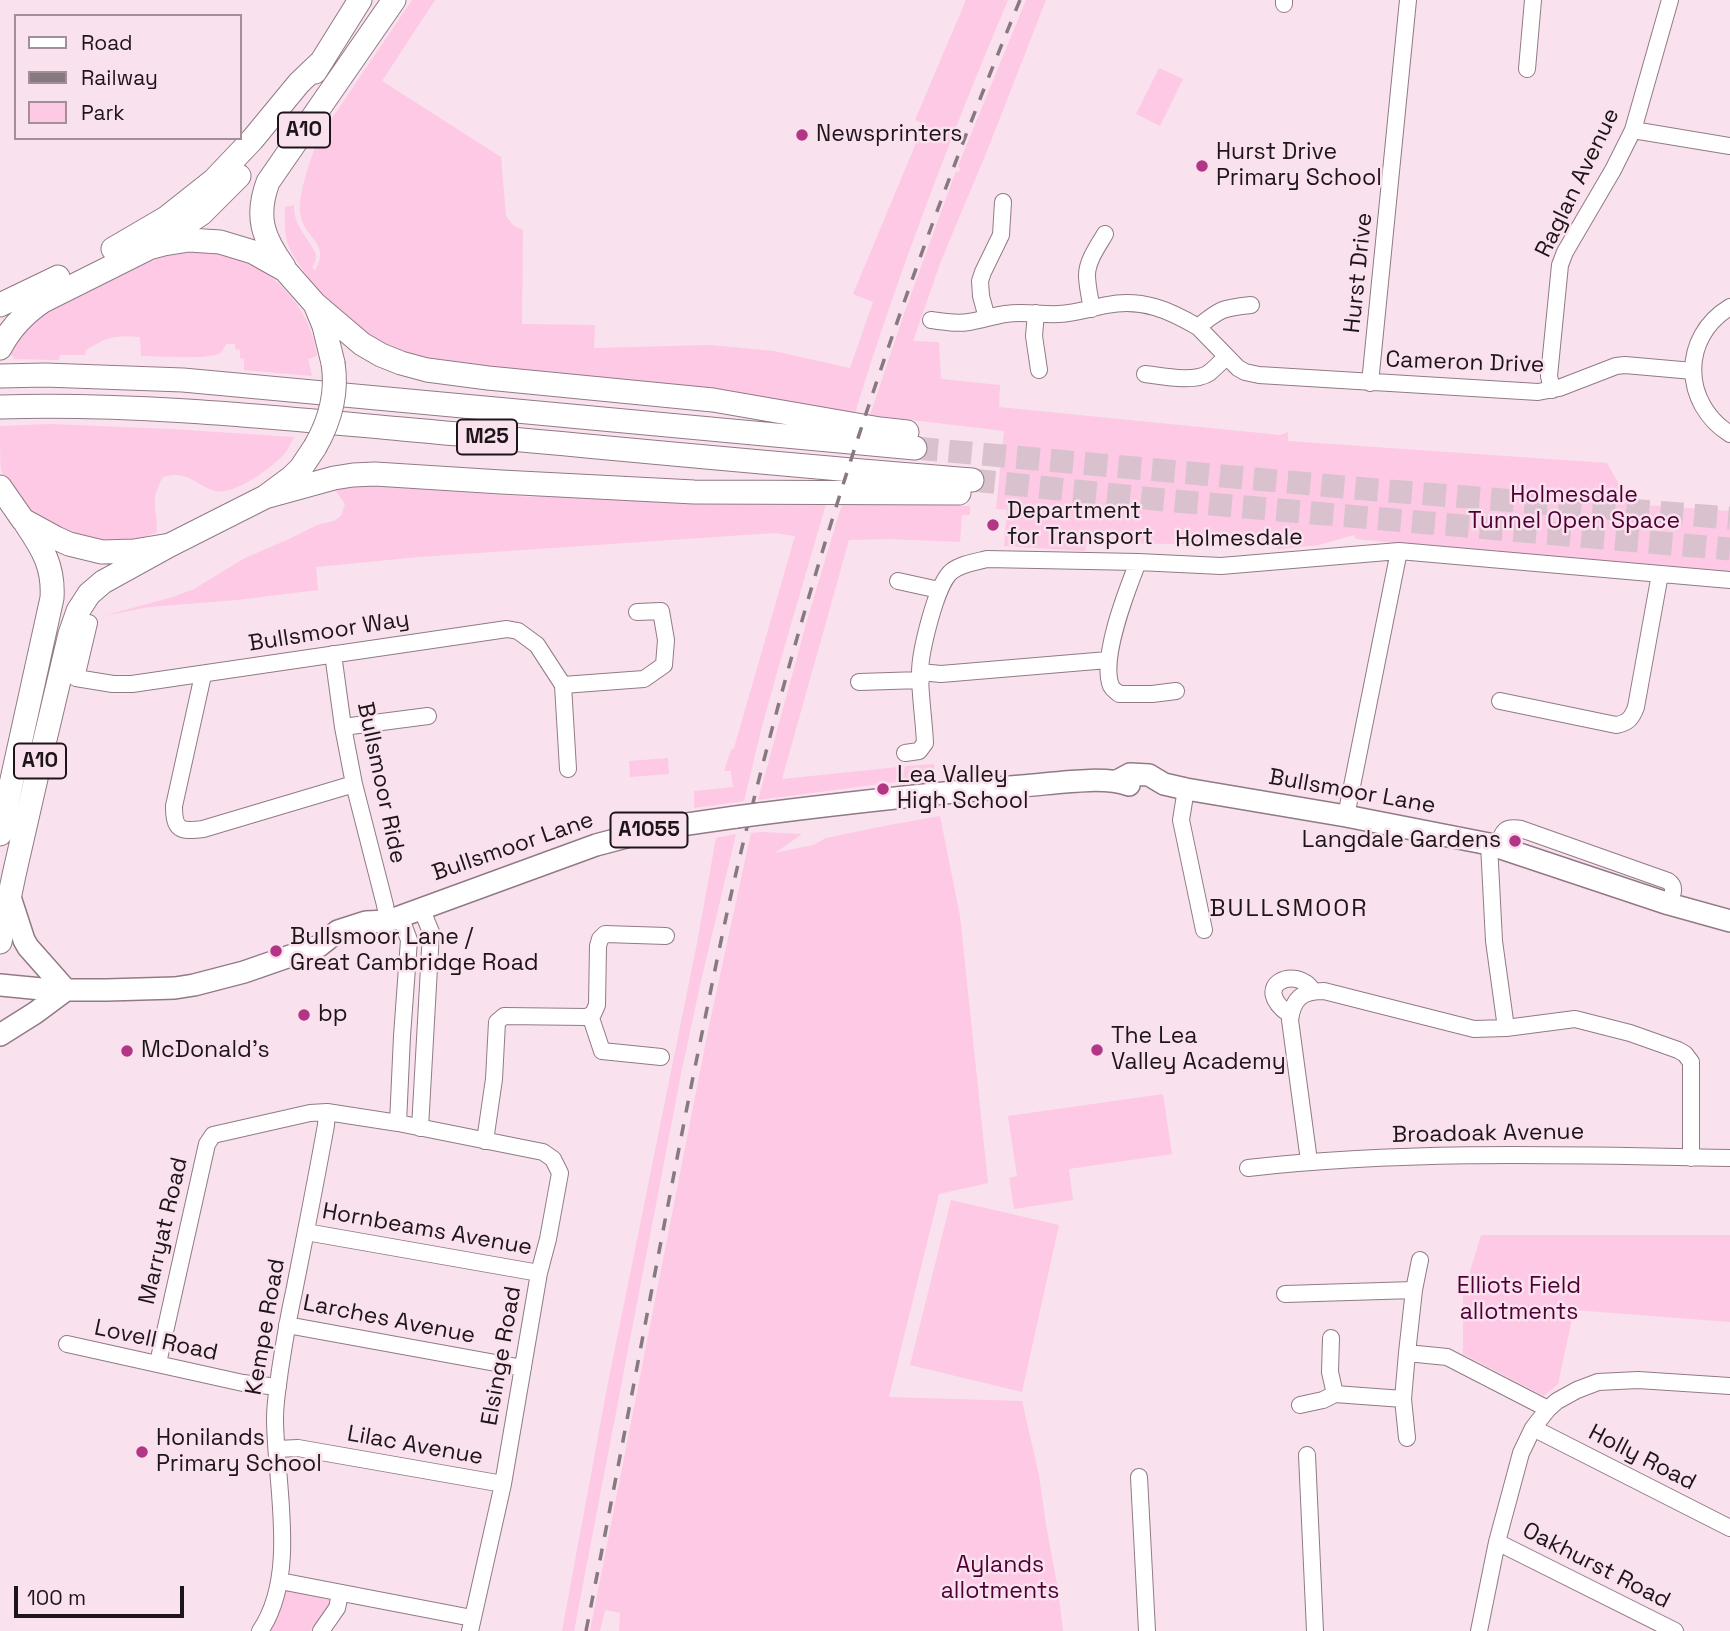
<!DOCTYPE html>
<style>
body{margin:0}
#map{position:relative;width:1730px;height:1631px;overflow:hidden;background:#fae1ee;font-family:"Space Grotesk",sans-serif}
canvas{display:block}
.legend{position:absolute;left:14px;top:14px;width:228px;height:126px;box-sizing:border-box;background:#fae1ee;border:2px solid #a28f99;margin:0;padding:9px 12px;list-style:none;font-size:21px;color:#1d1519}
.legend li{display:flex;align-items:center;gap:14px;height:35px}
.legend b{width:35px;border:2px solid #a28f99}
.scale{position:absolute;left:14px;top:1586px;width:170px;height:32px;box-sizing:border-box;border:4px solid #1d1519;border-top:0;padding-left:9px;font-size:21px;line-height:24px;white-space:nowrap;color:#1d1519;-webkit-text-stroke:5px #fae1ee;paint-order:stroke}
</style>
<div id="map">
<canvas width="1730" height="1631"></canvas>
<ul class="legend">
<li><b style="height:9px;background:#fff"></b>Road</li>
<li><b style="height:9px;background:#887880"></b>Railway</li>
<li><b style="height:19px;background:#fdc9e5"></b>Park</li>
</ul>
<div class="scale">100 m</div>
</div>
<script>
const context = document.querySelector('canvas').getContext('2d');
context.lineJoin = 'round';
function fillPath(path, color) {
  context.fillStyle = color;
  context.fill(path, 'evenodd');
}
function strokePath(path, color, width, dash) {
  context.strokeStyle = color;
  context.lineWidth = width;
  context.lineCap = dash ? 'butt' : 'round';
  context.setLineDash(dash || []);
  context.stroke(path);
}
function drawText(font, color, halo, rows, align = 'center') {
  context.font = font + ' "Space Grotesk",sans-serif';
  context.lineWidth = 5;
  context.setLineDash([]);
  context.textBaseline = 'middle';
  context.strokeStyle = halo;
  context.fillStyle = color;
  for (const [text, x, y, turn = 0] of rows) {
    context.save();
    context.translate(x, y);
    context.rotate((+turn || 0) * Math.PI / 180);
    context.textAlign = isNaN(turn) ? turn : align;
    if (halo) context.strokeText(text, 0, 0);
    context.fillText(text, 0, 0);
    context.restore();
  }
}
fillPath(new Path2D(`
 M412,0H435L382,81L501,157L506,216L514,226L523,230L522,324L595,325L594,348L710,345L774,351L850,368L873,302L853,294L924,124L915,120L966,0H1008C951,135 898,273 855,413L790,403L451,364C428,360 405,355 384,345C356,332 298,273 288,244C284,233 285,219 285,207L294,205C294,228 307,235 316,254V260L312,267L315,271C332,241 303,240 300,212C298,194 312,153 320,136Z
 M1026,0H1046L987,151L941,261L913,341L939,342L941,379L1000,385L999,407L1280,435L1288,432V441L1607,463L1630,504L1730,511V573C1605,561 1481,552 1356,539L1354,535L1319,545L1278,549L1274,545L1086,543L1085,551L1004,546L1007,510L996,509L1004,431L870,415L905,311L956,171L959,172L960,168L958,166Z
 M1159,68L1183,79L1160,126L1136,114Z
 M207,250C212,250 218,250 223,251C259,260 298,295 310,329C314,338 315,347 317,356L308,359L312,376L244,370V359L240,358V350L235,349V344H226C225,346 222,352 220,353C211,360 155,356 141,356L140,337C115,335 107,337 86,350L85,355H60L59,360L13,359L14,356L5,355L32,323L47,311L143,264L165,256Z
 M50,424L171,429L294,437C291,442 289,448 286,452C274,467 233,496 215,491C193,484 188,470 163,477C149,502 157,506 157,532C147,536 136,541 125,542C79,548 17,515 1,469C0,457 0,439 0,426Z
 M361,485L531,497L562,493L734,503L826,504L778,669L761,730L744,801L694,808V791L733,787L731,771H724L731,750L734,748L795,536L774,533L419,557L316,567L318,590L237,600L149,607L103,616L173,597L194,589L245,558L289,539L317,525L334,521L341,516L345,504L335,490Z
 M842,504H923L970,506V515H962L960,542L889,539L849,540L782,779L898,767L896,782L758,800L808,617Z
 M668,758L669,774L630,777L629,761Z
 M934,764L935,778L901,782L905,766Z
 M940,816L960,916L988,1183L939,1194L889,1397L1022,1401L1039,1475L1046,1525L1058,1589L1063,1631H619L620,1613L605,1610L600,1631H590L709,1026L751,833L762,832L802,834L775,853L813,845L826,838L884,826Z
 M736,834L701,981L682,1069L574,1631H562L607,1388L697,943L716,838Z
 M1163,1094L1172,1154L1069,1169L1073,1200L1014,1209L1009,1178L1017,1176L1008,1116Z
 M951,1200L1059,1225L1022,1392L910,1365Z
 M1481,1235H1730V1322L1574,1310L1558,1384L1544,1396L1463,1354V1295Z
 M289,1588L330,1600L331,1607L318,1628L310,1631H267L281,1593Z`), '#fdc9e5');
strokePath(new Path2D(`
 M915,448L1377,490L1730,518
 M972,480L1164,500L1730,549`), '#d9c2ce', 23, [23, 11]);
const minor = new Path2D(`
 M1284,4V0
 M1527,69L1533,0
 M1633,130L1730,146
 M1730,307C1680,337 1682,404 1730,434
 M1092,309C1090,298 1087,286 1087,275C1087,261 1098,246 1105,234
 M1036,313L1034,336L1039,370
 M987,318L981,296L980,281L983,272L1001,235L1003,202
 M931,320C944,322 956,324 969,322C981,320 993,316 1005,314C1024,311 1041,315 1059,314C1076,313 1091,308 1107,305C1142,298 1169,310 1198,327C1220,309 1222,308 1251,305
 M1198,327L1238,368L1245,372L1259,375L1538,392L1559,388L1616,366L1625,365L1693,371
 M1145,374C1162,376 1194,383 1209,373C1215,368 1221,362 1226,357
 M1370,383L1408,0
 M1552,390L1549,376L1560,265L1565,252L1613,170L1633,130L1670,0
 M1138,562C1127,590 1100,658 1111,686C1113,690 1116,691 1119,694H1152L1176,691
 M898,581L939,590
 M89,623L76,678L113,684H132L507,629L518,631L537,645L563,685L568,769
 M333,654L343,727L354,784L385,905L388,921
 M920,672L941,674L1108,660
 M203,675L174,806C174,830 180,832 203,829L354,784
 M859,682L921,680
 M563,685L644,679L664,665L666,640L661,611L637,612
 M1500,701L1616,725C1628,723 1632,718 1636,707L1660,574
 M343,727L428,716
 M905,753L919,751L925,743C924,720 920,696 920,673C920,653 936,583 952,571C961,564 975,562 987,559L1138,562L1221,566L1399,551L1730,580
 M1186,789L1181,820L1204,930
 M1346,816L1399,551
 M1489,844L1494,941L1506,1028
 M1498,847C1503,832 1503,826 1521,829L1668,881C1677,887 1672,895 1669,904
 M590,1015L602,1051L661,1057
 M1290,1015C1248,985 1297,964 1313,991
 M398,1123L402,1036L409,940L400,916
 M420,1128L431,932L421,908
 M485,1141L494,1079L497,1022L504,1016L587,1017L593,1014L597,1005L598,946L600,939L605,934L666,936
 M1309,1161L1290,1020C1293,998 1302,991 1324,991L1474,1029L1506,1028L1575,1019L1630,1033L1678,1050L1685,1054L1691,1062V1158
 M1248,1168C1408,1150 1569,1155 1730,1158
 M306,1232L539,1273
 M1414,1290L1420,1260
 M1285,1294L1414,1290L1407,1353L1447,1357L1548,1409
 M287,1325L523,1368
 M1331,1338L1330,1372L1335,1394
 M67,1344L243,1383L278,1387
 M158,1363L207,1144L213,1135L310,1113L327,1112L398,1123L543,1152L553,1159L560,1173L548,1239L539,1273L503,1484L470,1631
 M1403,1399L1407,1438
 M1300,1405L1323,1400L1335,1394L1403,1399L1407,1353
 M1533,1428L1730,1528
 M277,1449L298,1448L503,1484
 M1307,1455L1315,1631
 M1139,1477L1147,1631
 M1497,1542L1675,1631
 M280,1581L472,1618
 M260,1631C299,1574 275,1483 275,1418C275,1402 278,1386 280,1370C284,1344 288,1318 294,1292C305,1236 316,1181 326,1125L327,1112
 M321,1631L337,1608L340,1594
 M1479,1631L1497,1542L1521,1453L1533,1428L1548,1409L1557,1401L1577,1390L1598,1382L1638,1380L1730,1386`);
const major = new Path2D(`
 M1117,781L1130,774L1149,775L1164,784L1186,789L1346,816L1489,844L1669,904L1730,921
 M759,814C846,803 934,793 1022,786C1051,784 1103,775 1129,785
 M10,897L24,940L28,947L66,990
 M0,985L52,990H107L175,988L194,985L244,972L319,946L338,931L366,922L388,921L596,845L660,828L736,817
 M0,1035L35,1013L66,990`);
const highway = new Path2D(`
 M315,72L360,0
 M161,241L201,214L239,176
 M113,249L166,218L214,180L252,140L299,83L322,61
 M284,267C263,238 255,217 268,182L394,0
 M315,304L362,344L381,355L401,363L427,370L488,378L713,400L880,429L907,432
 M0,305L58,277
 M0,348C10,329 25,313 43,301L149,248L164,244L189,240L220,242L253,252L285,270L315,304L324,326L333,363
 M0,376L45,375L183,380L915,448
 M0,407C134,403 269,417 402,429C592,446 782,465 972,480
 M0,487L23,520L56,538L69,544L102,552L134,551L170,545L265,497L292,477L301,468L315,447
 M265,497L334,478L353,475L375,474L501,482L694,492L959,493
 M0,834L52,598C54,567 43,549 26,524
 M0,942L14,875L43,748L70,634L78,611L89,594L103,582L170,545`);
strokePath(minor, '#917a86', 18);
strokePath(major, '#917a86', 24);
strokePath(highway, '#917a86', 25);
strokePath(minor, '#fff', 16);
strokePath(major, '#fff', 21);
strokePath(highway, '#fff', 23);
strokePath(new Path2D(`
 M586,1631C623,1445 657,1258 694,1072C709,1000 723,927 740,856C810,563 905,278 1020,0`), '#887880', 3.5, [12, 12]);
const majorBridge = new Path2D(`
 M736,817L759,814`);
const highwayBridge = new Path2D(`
 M315,447C330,421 338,394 333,363`);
strokePath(majorBridge, '#917a86', 24, []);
strokePath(highwayBridge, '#917a86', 25, []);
strokePath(majorBridge, '#fff', 21);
strokePath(highwayBridge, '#fff', 23);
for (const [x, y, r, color] of [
 [802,135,7,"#b33686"],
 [1202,166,7,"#b33686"],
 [993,525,7,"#b33686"],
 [883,789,7,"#b33686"],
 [1515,841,7,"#b33686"],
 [276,951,7,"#b33686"],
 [304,1015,7,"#b33686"],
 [1097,1050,7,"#b33686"],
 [127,1051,7,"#b33686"],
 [142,1452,7,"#b33686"]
]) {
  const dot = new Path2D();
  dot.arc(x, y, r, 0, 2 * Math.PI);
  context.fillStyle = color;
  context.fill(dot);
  strokePath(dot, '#fae1ee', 2.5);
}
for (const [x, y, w] of [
 [304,130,52],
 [487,437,60],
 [40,761,52],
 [649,830,77]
]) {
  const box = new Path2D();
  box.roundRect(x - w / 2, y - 17.5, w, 35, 5);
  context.fillStyle = '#fae1ee';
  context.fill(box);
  strokePath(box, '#1d1519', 2);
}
drawText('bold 21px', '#1d1519', null, [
 ["A10",304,130],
 ["M25",487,437],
 ["A10",40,761],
 ["A1055",649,830]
]);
drawText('23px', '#1d1519', '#fae1ee', [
 ["Newsprinters",816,135],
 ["Hurst Drive",1216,153],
 ["Primary School",1216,179],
 ["Department",1007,512],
 ["for Transport",1007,538],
 ["Lea Valley",897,776],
 ["High School",897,802],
 ["Langdale Gardens",1501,841,"right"],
 ["Bullsmoor Lane /",290,938],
 ["Great Cambridge Road",290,964],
 ["bp",318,1015],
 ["The Lea",1111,1037],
 ["Valley Academy",1111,1063],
 ["McDonald's",141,1051],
 ["Honilands",156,1439],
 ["Primary School",156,1465]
], 'left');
drawText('23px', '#1d1519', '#fae1ee', [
 ["Raglan Avenue",1578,183,-64],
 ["Hurst Drive",1359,273,-84],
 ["Cameron Drive",1465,363,2],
 ["Holmesdale",1239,539,-1],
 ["Bullsmoor Way",329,632,-9],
 ["Bullsmoor Ride",381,783,78],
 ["Bullsmoor Lane",1352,792,10],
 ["Bullsmoor Lane",513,847,-19],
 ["Broadoak Avenue",1488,1134,-1],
 ["Hornbeams Avenue",427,1230,10],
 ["Marryat Road",164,1231,-77],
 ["Larches Avenue",389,1320,11],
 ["Kempe Road",266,1327,-80],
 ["Lovell Road",156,1341,12],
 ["Elsinge Road",502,1356,-80],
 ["Lilac Avenue",415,1446,10],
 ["Holly Road",1642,1458,27],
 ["Oakhurst Road",1596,1566,27]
]);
drawText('23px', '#4e0036', '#fae1ee', [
 ["Holmesdale",1574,496],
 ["Tunnel Open Space",1574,522],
 ["Elliots Field",1519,1287],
 ["allotments",1519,1313],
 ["Aylands",1000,1566],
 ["allotments",1000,1592]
]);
context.letterSpacing = '2px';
drawText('24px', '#1d1519', '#fae1ee', [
 ["BULLSMOOR",1289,909]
]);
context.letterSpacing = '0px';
</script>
